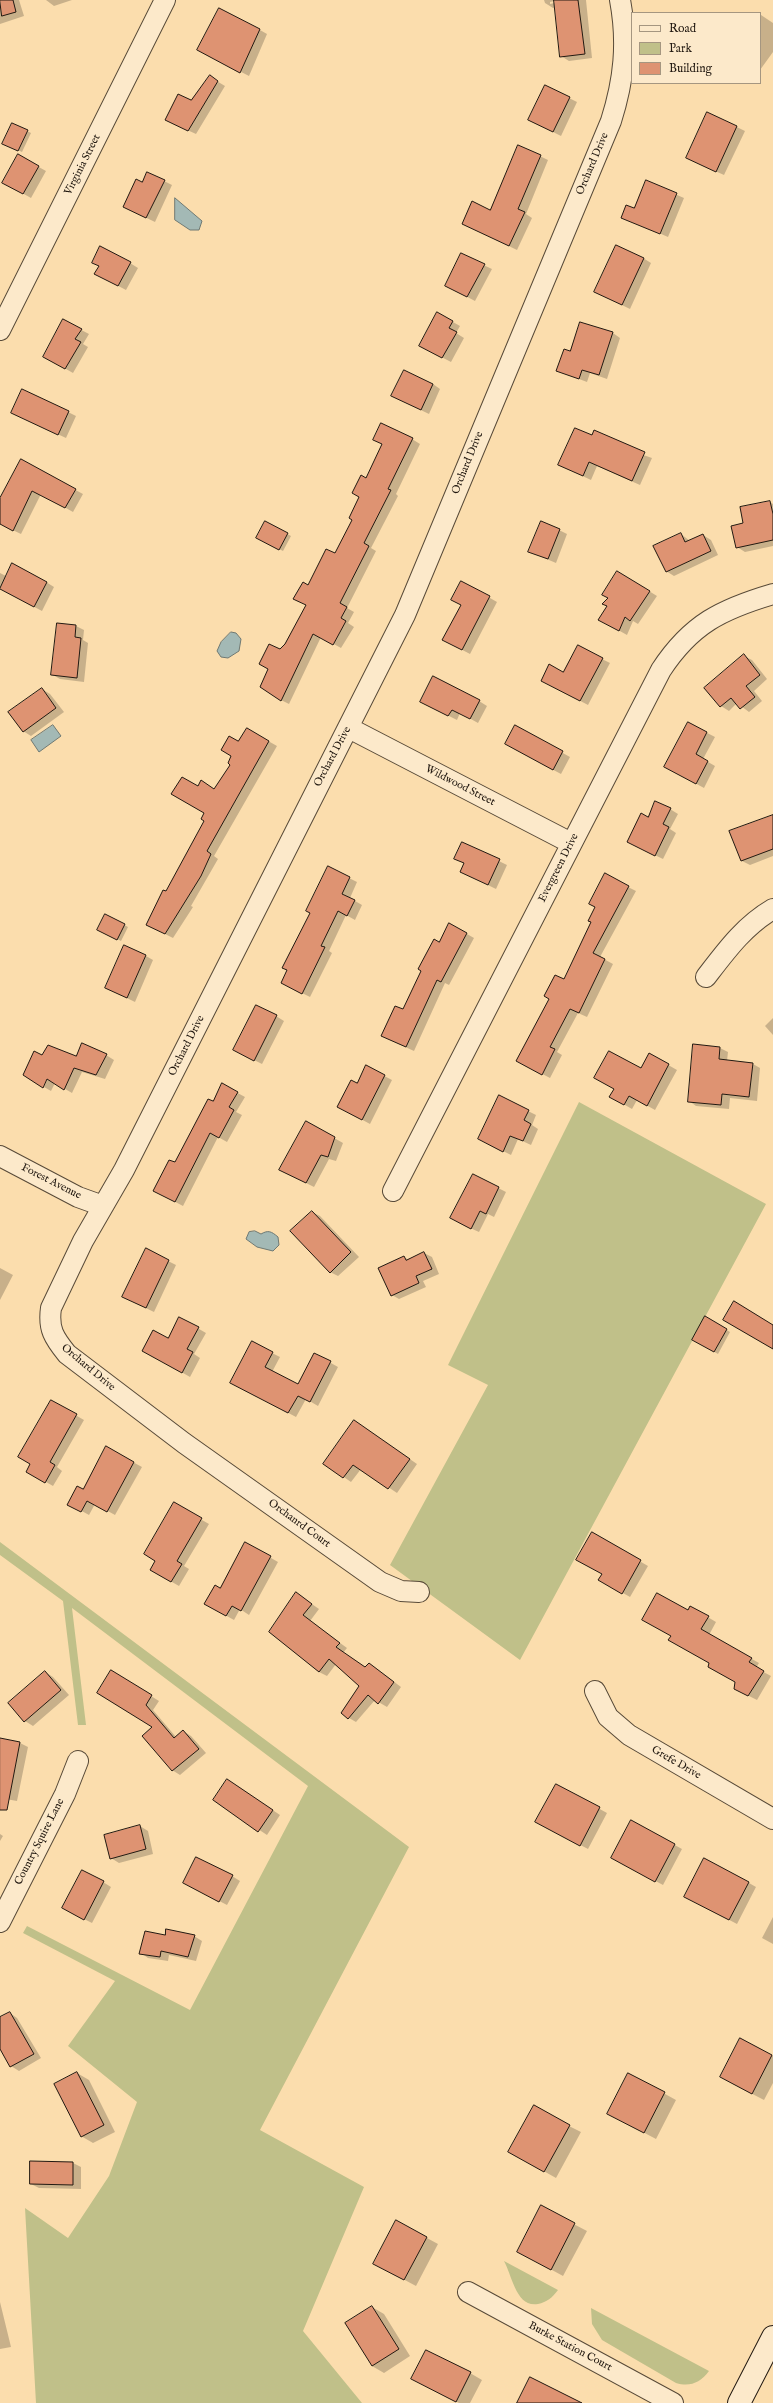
<!DOCTYPE html>
<style>
body{margin:0}
#map{position:relative;width:773px;height:2403px;overflow:hidden;background:#fbddad;font-family:"IM FELL English",serif}
canvas{display:block}
.legend{position:absolute;left:631px;top:12px;width:130px;height:72px;box-sizing:border-box;background:#fce9ca;border:1px solid #a59680;margin:0;padding:5px 7px;list-style:none;font-size:12px;color:#221911}
.legend li{display:flex;align-items:center;gap:8px;height:20px}
.legend b{width:20px;border:1px solid #a59680}
</style>
<div id="map">
<canvas width="773" height="2403"></canvas>
<ul class="legend">
<li><b style="height:5px;background:#fce9ca"></b>Road</li>
<li><b style="height:11px;background:#c0c089"></b>Park</li>
<li><b style="height:11px;background:#de9372"></b>Building</li>
</ul>
</div>
<script>
const context = document.querySelector('canvas').getContext('2d');
context.lineJoin = 'round';
function fillPath(path, color) {
  context.fillStyle = color;
  context.fill(path, 'evenodd');
}
function strokePath(path, color, width, dash) {
  context.strokeStyle = color;
  context.lineWidth = width;
  context.lineCap = dash ? 'butt' : 'round';
  context.setLineDash(dash || []);
  context.stroke(path);
}
function drawText(font, color, halo, rows, align = 'center') {
  context.font = font + ' "IM FELL English",serif';
  context.lineWidth = 3;
  context.setLineDash([]);
  context.textBaseline = 'middle';
  context.strokeStyle = halo;
  context.fillStyle = color;
  for (const [text, x, y, turn = 0] of rows) {
    context.save();
    context.translate(x, y);
    context.rotate((+turn || 0) * Math.PI / 180);
    context.textAlign = isNaN(turn) ? turn : align;
    if (halo) context.strokeText(text, 0, 0);
    context.fillText(text, 0, 0);
    context.restore();
  }
}
fillPath(new Path2D(`
 M579,1102L766,1204L520,1660L390,1565L488,1385L448,1365Z
 M0,1542L409,1847L260,2130L364,2187L303,2331L362,2403H36L25,2208L68,2238L109,2176L137,2102L68,2046L115,1981L23,1933L27,1926L190,2010L308,1786L72,1608L86,1725H78L63,1601L0,1555Z
 M504,2261L558,2290C552,2298 547,2302 538,2304C516,2308 512,2275 504,2261Z
 M591,2308L709,2371C700,2383 690,2387 676,2383L602,2340L592,2324Z`), '#c0c089');
const water = new Path2D(`
 M175,198L202,221L199,230H190L175,220Z
 M231,632L236,633L241,639L239,651L228,658L221,657L217,651L221,642Z
 M53,725L61,736L39,752L31,740Z
 M255,1231L261,1234C268,1230 271,1231 278,1237L279,1245L273,1251L257,1247L246,1239L249,1232Z`);
fillPath(water, '#a3b9b5');
strokePath(water, '#6f7973', 1);
fillPath(new Path2D(`
 M0,0H19L24,16L0,24Z
 M46,0H72L54,6Z
 M544,0H558L550,2V4L559,2V0H586L592,58L569,61L561,56L556,7L553,8L545,3Z
 M761,15L773,23V52L760,70Z
 M260,30L267,34L249,76L206,54Z
 M210,77L225,86L196,134L174,124Z
 M569,98L577,102L561,136L537,124Z
 M708,113L745,131L724,175L695,162Z
 M27,131L31,133L22,152L7,145Z
 M519,146L548,160L526,214L532,218L517,250L463,224L491,211Z
 M19,156L46,171L31,198L4,183Z
 M164,181L172,185L155,222L132,211L142,183Z
 M647,182L684,198L668,237L622,217L635,209Z
 M462,255L492,269L475,301L454,290Z
 M643,258L651,263L630,309L595,292Z
 M130,263L138,268L126,290L103,278Z
 M437,313L460,326L456,333L464,338L451,362L428,350Z
 M64,321L89,334L83,344L88,347L73,373L45,357Z
 M613,333L620,338L607,379L590,373L587,382L558,371L571,352Z
 M433,384L440,389L429,414L400,400Z
 M68,412L76,416L66,438L12,413Z
 M592,437L652,458L640,485L597,466L591,480L559,465Z
 M412,439L420,444L396,494L398,496L371,548L376,551L347,608L354,612L348,623L354,627L341,648L321,637L289,704L281,700V650L307,605L308,587L335,555L353,520L367,480Z
 M21,461L83,494L73,512L41,494L21,534L0,524V500Z
 M770,502L773,504V546L745,552L737,547L744,524Z
 M265,522L291,536L283,551L257,538Z
 M559,530L567,534L556,563L530,552Z
 M681,534L690,541L703,535L711,540L718,555L674,576L666,571Z
 M618,572L657,596L638,624L633,621L627,635L600,620L609,606Z
 M0,573L6,576L46,582L54,587L42,611L0,589Z
 M462,582L497,602L470,654L451,644L462,605Z
 M58,624L76,626L84,630L83,640L88,643L84,682L60,679L53,675Z
 M744,656L752,660L767,679L754,691L762,701L749,712L737,703L729,711L721,706Z
 M602,659L610,663L588,705L550,685L564,673Z
 M42,689L50,694L64,712L31,736L23,731Z
 M479,701L487,706L478,723L460,713L457,720L429,706Z
 M688,723L715,737L703,759L715,766L704,788L673,771Z
 M516,727L570,757L561,774L514,749Z
 M247,729L277,746L214,856L218,859L191,906L193,907L173,938L155,929L166,892L206,821L199,787L215,790L232,764L239,743Z
 M670,809L678,814L670,829L676,833L663,859L636,846L648,818Z
 M773,816V856L750,865L742,861Z
 M462,843L507,865L496,889L461,872L465,864L455,858Z
 M329,868L357,882L350,898L362,905L355,920L346,915L329,951L332,953L310,997L290,987L311,913Z
 M628,887L636,891L600,957L613,964L587,1017L578,1013L557,1052L562,1055L550,1078L525,1065L564,981Z
 M106,915L128,927L121,941L98,929Z
 M467,934L474,938L449,985L445,983L414,1051L390,1040L439,943Z
 M146,956L153,960L135,1002L106,988Z
 M276,1016L284,1021L262,1064L242,1054Z
 M773,1018V1035L765,1026Z
 M694,1045L720,1048L728,1052L727,1061L753,1064L760,1068L757,1101L730,1098L729,1109L696,1106L689,1101Z
 M649,1054L677,1070L655,1110L637,1100L632,1109L611,1097L641,1069Z
 M106,1055L114,1060L105,1079L82,1072L72,1093L55,1083L51,1091L44,1087L49,1075L43,1056L76,1057Z
 M367,1067L392,1080L370,1124L346,1111Z
 M223,1085L245,1097L236,1112L242,1115L227,1142L218,1137L183,1206L162,1195L175,1164Z
 M500,1097L536,1115L532,1125L538,1129L531,1145L518,1139L511,1155L487,1143Z
 M306,1122L343,1143L336,1161L329,1159L314,1187L288,1174Z
 M473,1175L506,1192L494,1217L488,1214L479,1232L459,1223Z
 M312,1212L320,1216L359,1257L338,1276L330,1272Z
 M146,1250L176,1265L154,1312L131,1301Z
 M424,1253L432,1257L439,1274L423,1281L426,1287L399,1299L392,1295L404,1257L409,1260Z
 M0,1268L13,1275L0,1300Z
 M180,1318L206,1333L194,1354L200,1358L190,1377L143,1350L168,1339Z
 M706,1318L730,1332L718,1354L693,1340Z
 M272,1353L280,1357L272,1372L298,1386L315,1354L338,1367L318,1406L306,1399L296,1417L239,1387Z
 M51,1401L84,1420L57,1467L62,1471L53,1486L27,1471Z
 M362,1426L417,1464L397,1493L361,1469L351,1482L325,1464Z
 M107,1448L142,1467L115,1515L95,1504L89,1515L69,1504L83,1491Z
 M174,1504L209,1524L184,1566L189,1569L179,1586L151,1570L157,1561Z
 M593,1534L648,1566L630,1597L600,1580L603,1574Z
 M245,1543L278,1562L249,1615L240,1609L234,1620L205,1604L220,1590Z
 M296,1593L319,1609L310,1621L347,1648L343,1653L366,1668L369,1664L377,1669L401,1687L387,1707L375,1700L356,1722L349,1718L360,1685L336,1664L327,1676L319,1672L270,1632Z
 M691,1607L716,1622L709,1635L759,1663L756,1668L771,1676L757,1700L743,1693L740,1684L711,1663Z
 M111,1671L159,1701L153,1710L176,1737L183,1731L191,1736L206,1753L180,1775L172,1770L154,1727Z
 M45,1672L53,1677L69,1695L33,1726L25,1721L9,1703Z
 M0,1739L20,1743L28,1747L17,1801L0,1798Z
 M228,1780L280,1815L267,1835L214,1800Z
 M556,1785L607,1813L588,1849L544,1826Z
 M631,1821L682,1849L663,1885L620,1862Z
 M140,1826L148,1831L153,1854L119,1863L111,1858Z
 M0,1834L3,1836L0,1841Z
 M232,1876L240,1881L227,1905L192,1887Z
 M103,1882L111,1887L92,1923L72,1913Z
 M749,1883L756,1887L737,1924L693,1901Z
 M773,1917V1944L762,1938Z
 M194,1936L202,1941L196,1961L169,1955L168,1961L148,1958L141,1953L165,1937Z
 M10,2013L17,2018L41,2058L19,2071L11,2066L0,2047V2019Z
 M740,2039L773,2056V2083L764,2100L733,2084Z
 M77,2073L89,2080L115,2132L93,2143L81,2136Z
 M629,2074L676,2100L656,2139L620,2120Z
 M569,2126L581,2132L556,2178L522,2159Z
 M31,2162L73,2163L81,2167V2189L39,2188L31,2184Z
 M541,2207L587,2231L563,2276L530,2258Z
 M427,2238L438,2244L416,2286L386,2270Z
 M0,2302L11,2347L0,2349Z
 M372,2307L384,2314L410,2356L384,2373L372,2366Z
 M470,2373L482,2380L470,2403H459L412,2379Z`), '#0003');
const building = new Path2D(`
 M0,0H13L16,12L2,16Z
 M554,0H578L585,54L560,57Z
 M219,8L260,29L240,73L197,50Z
 M210,75L218,81L188,131L165,120L178,94L191,100Z
 M545,85L570,97L553,132L528,120Z
 M707,112L737,126L716,172L686,158Z
 M12,123L28,130L18,151L2,144Z
 M518,145L541,155L518,209L525,212L509,246L462,224L472,201L490,210Z
 M18,154L39,166L23,194L2,183Z
 M147,172L165,180L146,218L123,207L136,179L142,182Z
 M646,180L677,193L660,234L621,218L626,205L634,208Z
 M616,245L644,258L622,305L594,292Z
 M100,246L131,262L118,286L94,274L99,266L92,263Z
 M461,253L485,264L467,297L445,286Z
 M437,312L453,321L449,328L457,332L442,358L419,346Z
 M63,319L82,329L75,339L81,342L65,369L43,357Z
 M580,322L613,332L599,375L582,370L579,379L556,371L564,349L570,351Z
 M404,370L433,384L421,410L391,396Z
 M22,389L69,411L58,435L11,413Z
 M381,423L413,438L388,489L391,490L364,543L369,546L340,603L347,607L341,618L346,621L333,645L313,634L281,701L260,687L268,669L259,664L269,644L280,649L285,644L306,605L293,599L303,582L308,585L326,549L335,553L352,520L349,518L359,497L352,493L361,475L366,478L382,444L373,440Z
 M575,428L592,435L594,430L645,452L632,481L589,462L583,476L558,465Z
 M21,459L76,489L65,508L32,491L13,531L0,524V498Z
 M770,501L773,514V540L736,548L731,526L743,523L740,507Z
 M265,521L288,533L279,550L256,538Z
 M541,521L560,529L548,559L528,552Z
 M681,533L685,542L703,534L711,551L666,572L653,546Z
 M12,563L47,582L34,607L0,589Z
 M617,571L650,591L630,621L625,617L619,631L598,620L607,606L602,604L608,598L602,595Z
 M461,581L490,596L462,650L442,640L461,605L451,600Z
 M57,623L76,625L75,637L81,638L77,678L51,675Z
 M578,645L603,658L580,701L541,681L549,664L563,672Z
 M744,654L760,675L746,686L755,697L740,709L731,698L720,707L704,688Z
 M433,676L480,700L470,719L452,710L448,716L420,702Z
 M42,688L56,708L23,732L8,712Z
 M688,722L707,732L696,754L708,761L696,784L664,767Z
 M515,725L563,751L553,770L505,744Z
 M247,728L269,741L207,851L211,854L201,876L165,934L146,925L163,890L166,891L204,821L201,819L204,813L171,794L182,777L198,786L201,780L214,789L230,765L228,763L231,756L221,750L229,736L238,741Z
 M655,801L671,808L663,824L669,827L655,856L627,842L641,813L648,817Z
 M773,815V849L741,861L729,831Z
 M462,842L500,859L488,885L460,872L464,863L454,859Z
 M328,866L350,877L342,894L355,900L347,916L338,911L321,946L325,947L302,994L281,983L287,970L282,968L310,913L306,911Z
 M605,873L629,886L593,953L605,959L579,1013L570,1009L550,1047L555,1049L542,1075L516,1061L549,999L544,996L555,975L564,979L591,922L588,921L595,907L589,904Z
 M105,914L125,924L117,940L97,930Z
 M449,923L467,933L441,982L437,980L406,1047L381,1036L395,1006L403,1009L421,971L418,969L434,939L439,942Z
 M124,945L146,955L127,998L105,988Z
 M256,1005L277,1015L254,1061L233,1050Z
 M82,1043L107,1054L96,1075L74,1068L64,1090L47,1079L43,1088L23,1075L34,1051L42,1055L48,1045L76,1056Z
 M693,1044L720,1047L719,1059L753,1063L749,1097L722,1094L721,1105L688,1102Z
 M609,1051L641,1068L649,1053L669,1064L647,1106L629,1096L624,1105L609,1097L614,1089L594,1078Z
 M366,1065L385,1075L362,1120L337,1107L351,1080L357,1083Z
 M222,1083L238,1092L229,1107L234,1110L219,1138L210,1133L175,1202L153,1191L169,1160L175,1162L208,1099L213,1101Z
 M499,1095L529,1110L524,1120L531,1124L523,1141L510,1136L503,1152L478,1139Z
 M306,1121L335,1137L328,1157L321,1155L306,1183L279,1170Z
 M473,1174L499,1187L486,1214L480,1211L471,1229L450,1218Z
 M312,1211L351,1252L330,1273L290,1231Z
 M146,1248L169,1260L146,1308L122,1297Z
 M424,1252L432,1269L416,1276L419,1283L391,1296L378,1268L404,1256L406,1260Z
 M734,1301L773,1325V1349L723,1320Z
 M705,1316L727,1329L714,1352L692,1340Z
 M179,1317L199,1327L187,1349L193,1352L182,1373L142,1351L153,1330L168,1338Z
 M252,1341L273,1352L265,1367L298,1384L314,1353L331,1361L310,1402L298,1396L288,1413L230,1383Z
 M51,1400L77,1414L50,1462L55,1465L45,1483L26,1472L30,1464L18,1457Z
 M354,1420L410,1459L388,1489L353,1465L343,1478L323,1464Z
 M106,1446L134,1462L107,1512L87,1501L81,1512L67,1505L77,1486L83,1489Z
 M174,1502L202,1518L177,1561L182,1564L171,1582L150,1570L155,1561L144,1554Z
 M592,1532L641,1560L622,1594L598,1580L602,1574L576,1560Z
 M245,1542L271,1556L241,1611L232,1606L226,1616L204,1604L215,1585L220,1588Z
 M296,1592L312,1604L303,1615L340,1643L336,1647L365,1667L369,1663L394,1682L378,1704L368,1695L348,1719L341,1713L359,1686L329,1659L319,1672L269,1632Z
 M657,1593L688,1610L690,1606L709,1616L701,1629L752,1658L749,1662L764,1671L748,1696L734,1689L735,1682L708,1667L709,1663L668,1640L671,1636L642,1620Z
 M111,1670L152,1695L146,1705L174,1738L183,1730L199,1749L172,1771L142,1736L152,1727L97,1693Z
 M45,1671L61,1690L24,1722L8,1703Z
 M0,1738L20,1742L7,1810H0Z
 M227,1779L273,1810L258,1832L213,1800Z
 M556,1784L600,1807L580,1846L535,1822Z
 M631,1820L675,1844L655,1882L611,1858Z
 M140,1825L146,1849L110,1859L104,1835Z
 M196,1857L233,1875L219,1902L183,1883Z
 M704,1858L749,1882L729,1920L684,1897Z
 M82,1870L104,1881L84,1920L62,1908Z
 M166,1929L195,1935L188,1957L161,1951L160,1957L139,1954L145,1931L165,1935Z
 M10,2012L34,2054L10,2067L0,2049V2017Z
 M740,2038L772,2055L752,2094L720,2077Z
 M77,2072L104,2125L81,2137L54,2084Z
 M628,2073L665,2092L644,2133L607,2114Z
 M534,2105L570,2125L544,2172L508,2152Z
 M30,2161L73,2162V2185L30,2184Z
 M541,2205L575,2223L551,2270L517,2252Z
 M396,2220L427,2237L404,2280L373,2264Z
 M372,2306L399,2349L372,2366L345,2323Z
 M426,2350L471,2372L456,2402L411,2379Z
 M530,2377L582,2403H517Z`);
fillPath(building, '#de9372');
strokePath(building, '#221911', 1);
const street = new Path2D(`
 M0,330L165,0
 M349,728L571,843
 M706,977C726,951 744,926 773,909
 M0,1156L78,1197L103,1206
 M393,1191L661,670C691,624 722,609 773,594
 M419,1592L401,1591L380,1582L184,1443L67,1354C54,1338 48,1329 51,1308L83,1241L124,1170L405,615L611,121C624,80 628,43 620,0
 M595,1691L608,1717L629,1735L773,1819
 M0,1922L65,1794L78,1761
 M468,2292L673,2403`);
const secondary = new Path2D(`
 M739,2403L773,2337`);
strokePath(street, '#584a38', 22);
strokePath(secondary, '#221911', 24);
strokePath(street, '#fce9ca', 20);
strokePath(secondary, '#fce9ca', 22);
drawText('11px', '#221911', '#fce9ca', [
 ["Orchard Drive",593,164,-67],
 ["Virginia Street",83,165,-63],
 ["Orchard Drive",468,463,-68],
 ["Orchard Drive",333,757,-62],
 ["Wildwood Street",460,786,27],
 ["Evergreen Drive",559,868,-63],
 ["Orchard Drive",187,1046,-63],
 ["Forest Avenue",51,1182,27],
 ["Orchard Drive",88,1368,40],
 ["Orchanrd Court",299,1524,36],
 ["Grefe Drive",676,1763,30],
 ["Country Squire Lane",40,1842,-63],
 ["Burke Station Court",570,2347,28]
]);
</script>
